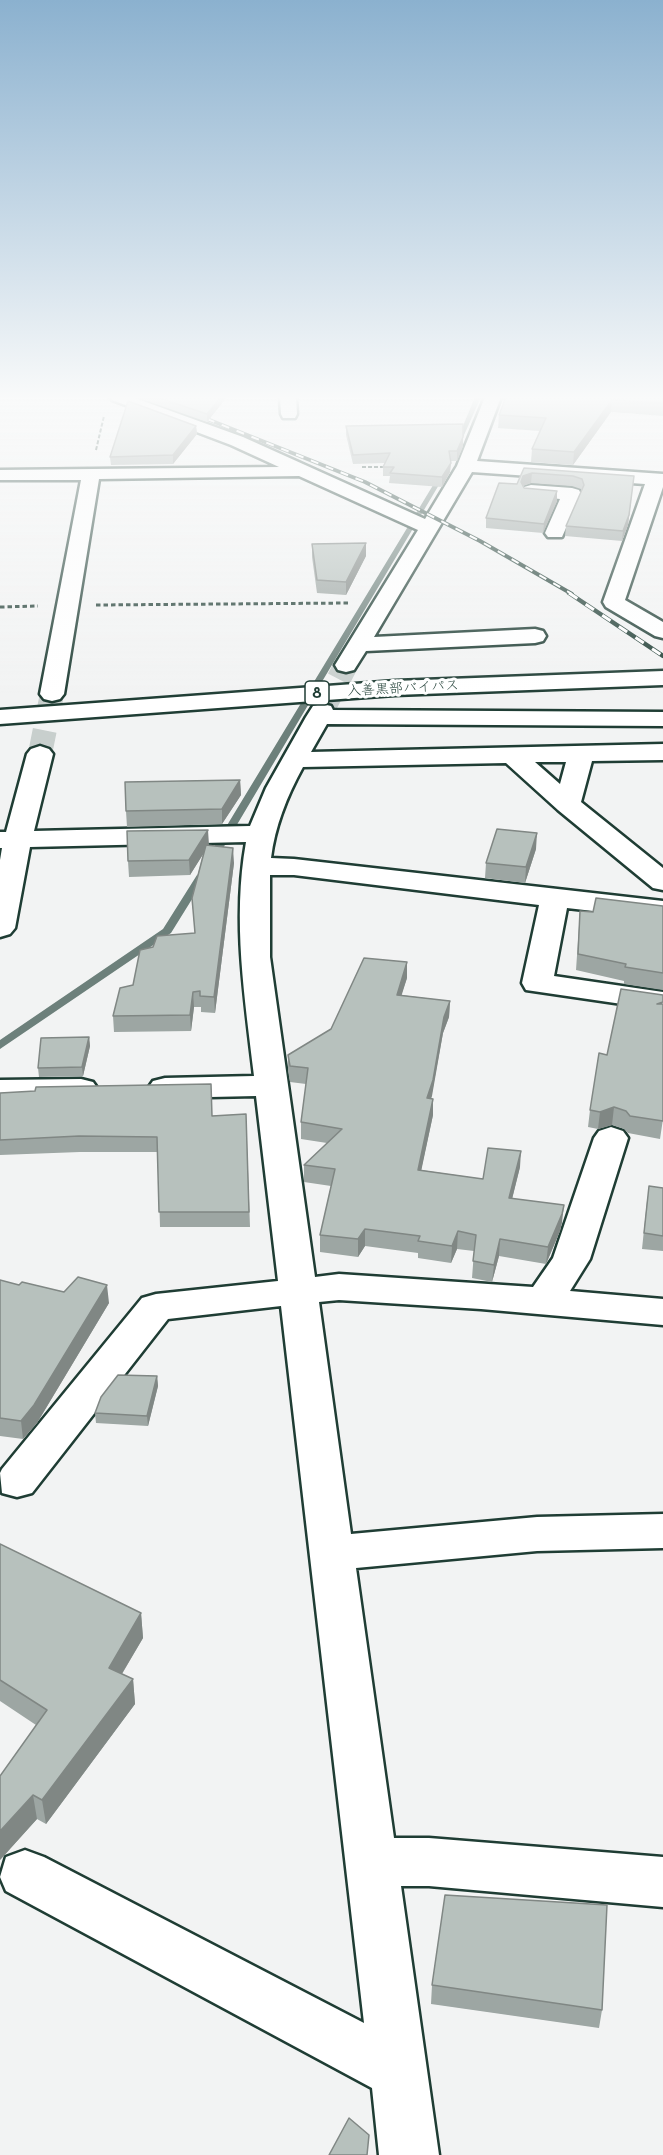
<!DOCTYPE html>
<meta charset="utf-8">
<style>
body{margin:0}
canvas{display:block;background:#f2f3f3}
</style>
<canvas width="663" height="2155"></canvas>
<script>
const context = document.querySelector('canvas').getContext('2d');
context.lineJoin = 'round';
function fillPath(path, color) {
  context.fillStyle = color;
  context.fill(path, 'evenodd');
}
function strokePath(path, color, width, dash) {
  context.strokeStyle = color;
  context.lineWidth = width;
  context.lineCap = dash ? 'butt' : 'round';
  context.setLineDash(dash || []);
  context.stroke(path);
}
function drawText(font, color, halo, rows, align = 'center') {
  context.font = font + ' Mali,"Klee One",sans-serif';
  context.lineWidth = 6;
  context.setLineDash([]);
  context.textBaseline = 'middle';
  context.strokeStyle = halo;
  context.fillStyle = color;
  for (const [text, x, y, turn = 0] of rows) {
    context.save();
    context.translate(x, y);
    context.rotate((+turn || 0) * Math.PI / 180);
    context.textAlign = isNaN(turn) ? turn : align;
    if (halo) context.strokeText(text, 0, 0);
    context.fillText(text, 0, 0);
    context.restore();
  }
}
fillPath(new Path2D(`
 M475,397H481L460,444L455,445Z
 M441,472L446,473L216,860L215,862H207L206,860Z
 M202,872L207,875L171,933L0,1049V1040L163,929L197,875Z`), '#6d807b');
strokePath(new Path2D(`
 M322,711L346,665
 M40,754L52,694`), '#c8cfcd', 24, [24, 12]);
const street = new Path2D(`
 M110,397H132L243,437L425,519L457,466L485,397H501L477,461L663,474V487L625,600L663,622V638L655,636L606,607L603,602L645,484L472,472L374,637L535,629L543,631L546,636L543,641L535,643L366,651L354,670L346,672L338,670L335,665L418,530L299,476L99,479L64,694L60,699L52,701L44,699L40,694L81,480H0V470L279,467L231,445L112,400Z
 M280,397H296L297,414L295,418H283L281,414Z
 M531,485L572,488L579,490L581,494L562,537H548L545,533L560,499L524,495L522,491L524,487Z
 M322,704L331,706L333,710L663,712V726L327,724L311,752L663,744V760L592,761L581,802L663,868V890L653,888L558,810L506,763L303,767C287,796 275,826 271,858L294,859L663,901V919L567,908L554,976L663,992V1010L526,990L522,983L539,905L294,875H270V957L315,1277L339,1274L533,1287L553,1258L594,1138L599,1131L611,1127L623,1131L628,1138L590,1259L570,1291L663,1299V1325L481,1309L339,1300L319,1302L351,1534L537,1517L663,1514V1548L537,1551L356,1568L394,1838H429L663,1857V1907L429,1886H401L439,2155H379L372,2088L6,1891L0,1877L6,1857L25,1850L44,1857L364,2023L281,1306L168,1319L32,1493L17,1497L2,1493L0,1473L2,1469L142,1298L156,1294L278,1281L256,1096L165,1098L153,1095L148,1088L153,1081L165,1078L254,1076C245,999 232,920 246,842L30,847L15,928L10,934L0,937V860L2,848H0V832H6L27,754L31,749L40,746L49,749L53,754L34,831L250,826L266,788L306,717L313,706ZM535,762H566L560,784Z
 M81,1079L93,1082L98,1089L93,1096L81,1099L0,1100V1080Z`);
const highway = new Path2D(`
 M663,671V685L395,695L0,724V710L395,681Z`);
strokePath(street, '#1f3d34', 5);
strokePath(highway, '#1f3d34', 5);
strokePath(new Path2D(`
 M96,450L104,416
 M362,467H387`), '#1f3d34', 2, [4, 2]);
strokePath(new Path2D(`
 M96,605L350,603
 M0,607L38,606`), '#1f3d34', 3, [4.5, 3]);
fillPath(street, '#fff');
fillPath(highway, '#fff');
const railFar1 = new Path2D(`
 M192,413L365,482L480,541L572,594`);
const rail = new Path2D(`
 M569,593L663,656`);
strokePath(railFar1, '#1f3d34', 4);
strokePath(rail, '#1f3d34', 4.5);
strokePath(railFar1, '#fff', 2, [8]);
strokePath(rail, '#fff', 3, [10]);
fillPath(new Path2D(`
 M136,397H227L207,422Z
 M506,397H663V416L611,412L573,465L531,462L532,449L540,431L498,428L499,415Z
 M196,426L197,434L173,464L111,465L110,457Z
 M346,426L463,446L457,461H451L450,472L442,487L389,483L390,476H383V467L385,463L353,464L346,435Z
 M524,468L634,476L628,525L622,541L565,536L566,526L582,490L581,489L572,486L531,483L523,486L524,488L557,501L543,533L486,528V518L517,484Z
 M366,543V556L346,595L317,593L312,557V544Z
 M240,780L241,795L222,824L127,827L126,811Z
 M209,846L234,863L215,1013L201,1012V1007H194L191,1031L114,1032L113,1016L133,985L153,947L195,934L192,898L203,854L190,875L129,877L128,861Z
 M536,849L525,883L485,878L486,863Z
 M663,906V990L624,984V981L576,970L580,911L593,912Z
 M407,978L401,995L450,1001L449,1017L443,1033L431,1098L433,1099V1115L421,1170L483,1179L520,1167L512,1199L562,1222L560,1231L546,1264L499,1256L492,1282L472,1278L474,1251L457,1249L451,1263L418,1258V1253L365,1246L358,1257L320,1252V1235L331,1186L304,1182V1165L327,1143L301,1139V1122L306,1084L290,1082L288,1071V1055L331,1029Z
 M89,1037L90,1046L83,1076L39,1077L38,1068Z
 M607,1055L663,1119L660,1139L628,1133L624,1129L612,1125L598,1129L588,1127L590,1110Z
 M211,1084L212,1116L246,1114L250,1227H160L158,1152H80L0,1155V1093Z
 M663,1188V1251L642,1249L647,1201Z
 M0,1280L19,1285L64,1292L109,1303L37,1423L23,1439L0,1436Z
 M157,1376L158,1386L148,1426L96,1423L95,1413Z
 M0,1544L141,1613L143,1638L122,1674L133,1679L135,1704L46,1824L37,1819L0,1860L36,1725L0,1701Z
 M432,1985L602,2010L599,2028L431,2004Z`), '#9da6a3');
fillPath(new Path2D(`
 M221,397H227L207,422V414Z
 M612,400L611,412L573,465L574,452Z
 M196,426L197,434L173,464V455Z
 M463,437V446L457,461V451Z
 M451,463L450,472L442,487V477Z
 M532,473L531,483L522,486L521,482L523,476Z
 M634,476L628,525L622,541L623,531Z
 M557,491V501L543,533L544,524Z
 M366,543V556L346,595V582Z
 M240,780L241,795L222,824V809Z
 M208,830L209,845L190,875L189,860Z
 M537,833L536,849L525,883L526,867Z
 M233,848L234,863L215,1013L214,997Z
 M407,962V978L397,1010V995Z
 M193,992L194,1007L191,1031L190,1015Z
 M450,1001L449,1017L443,1033L432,1096L426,1114L427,1098L444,1017Z
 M89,1037L90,1046L83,1076L82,1067Z
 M433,1099V1115L418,1186V1170Z
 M614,1107L612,1125L598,1129L600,1112Z
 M521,1151L520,1167L508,1215L509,1198Z
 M564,1205L562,1222L560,1231L546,1264L548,1247Z
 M365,1229V1246L358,1257V1239Z
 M458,1231L457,1249L451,1263L452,1246Z
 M500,1239L499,1256L492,1282L494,1265Z
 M107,1285L109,1303L37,1423L23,1439L21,1421Z
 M157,1376L158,1386L148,1426L147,1416Z
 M141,1613L143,1638L111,1692L109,1668Z
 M133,1679L135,1704L46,1824L42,1800Z
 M33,1795L37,1819L0,1860V1831Z`), '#808784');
const building = new Path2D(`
 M156,397H221L207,414Z
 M506,397H663V403L612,400L574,452L532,449L546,418L499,415Z
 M128,401L196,426L173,455L110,457Z
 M463,424V437L457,451H449L451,463L442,477L390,473L394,467H383L390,453L353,455L346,426Z
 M524,468L634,476L629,515L623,531L566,526L584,485L582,479L573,476L532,473L523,476L521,482L524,488L557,491L544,524L486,518L499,483L517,484Z
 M366,543L346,582L317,580L312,544Z
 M240,780L222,809L126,811L125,782Z
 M497,829L537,833L526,867L486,863Z
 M208,830L189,860L128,861L127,831Z
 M206,845L233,848L214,997L200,996V991L193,992L190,1015L113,1016L120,988L133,985L140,950L153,947L157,936L195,933L192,898Z
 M596,898L663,906V973L625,967L626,964L578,954L580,911L593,912Z
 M364,958L407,962L397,995L450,1001L444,1017L433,1080L427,1098L433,1099L418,1170L483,1179L488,1148L521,1151L509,1198L564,1205L562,1214L548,1247L500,1239L494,1265L473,1261L476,1235L458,1231L452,1246L418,1241L420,1236L365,1229L358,1239L320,1235L335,1169L304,1165L342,1129L301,1122L308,1068L290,1066L288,1055L331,1029Z
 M621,989L663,995V1002L657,1004H663V1121L630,1116L626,1111L614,1107L600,1112L590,1110L599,1053L607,1055Z
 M89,1037L82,1067L38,1068L41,1038Z
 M211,1084L212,1116L246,1114L249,1212H159L157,1137L79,1136L0,1140V1093L35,1091L36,1087Z
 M649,1186L663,1188V1236L644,1233Z
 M78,1277L107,1285L34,1405L21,1421L0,1418V1280L19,1285L22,1282L64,1292Z
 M118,1375L157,1376L147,1416L95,1413L101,1397Z
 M0,1544L141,1613L109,1668L133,1679L42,1800L33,1795L0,1831V1776L47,1710L0,1680Z
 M445,1895L607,1905L602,2010L432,1985Z
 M349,2118L369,2135L367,2155H329Z`);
fillPath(building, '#b7c1bd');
strokePath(building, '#808784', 1.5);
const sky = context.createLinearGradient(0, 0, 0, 698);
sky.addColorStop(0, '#8bb1cf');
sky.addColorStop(0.57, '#f9fafa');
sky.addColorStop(1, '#f9fafa00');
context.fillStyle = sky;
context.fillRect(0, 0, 663, 698);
drawText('14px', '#1f3d34', '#fff', [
 ["入善黒部バイパス",403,688,-3]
]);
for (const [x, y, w] of [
 [317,693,24]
]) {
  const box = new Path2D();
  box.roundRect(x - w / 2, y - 12, w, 24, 4.5);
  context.fillStyle = '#fff';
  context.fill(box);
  strokePath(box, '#1f3d34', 1.5);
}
drawText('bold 15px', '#1f3d34', null, [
 ["8",317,693]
]);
</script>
